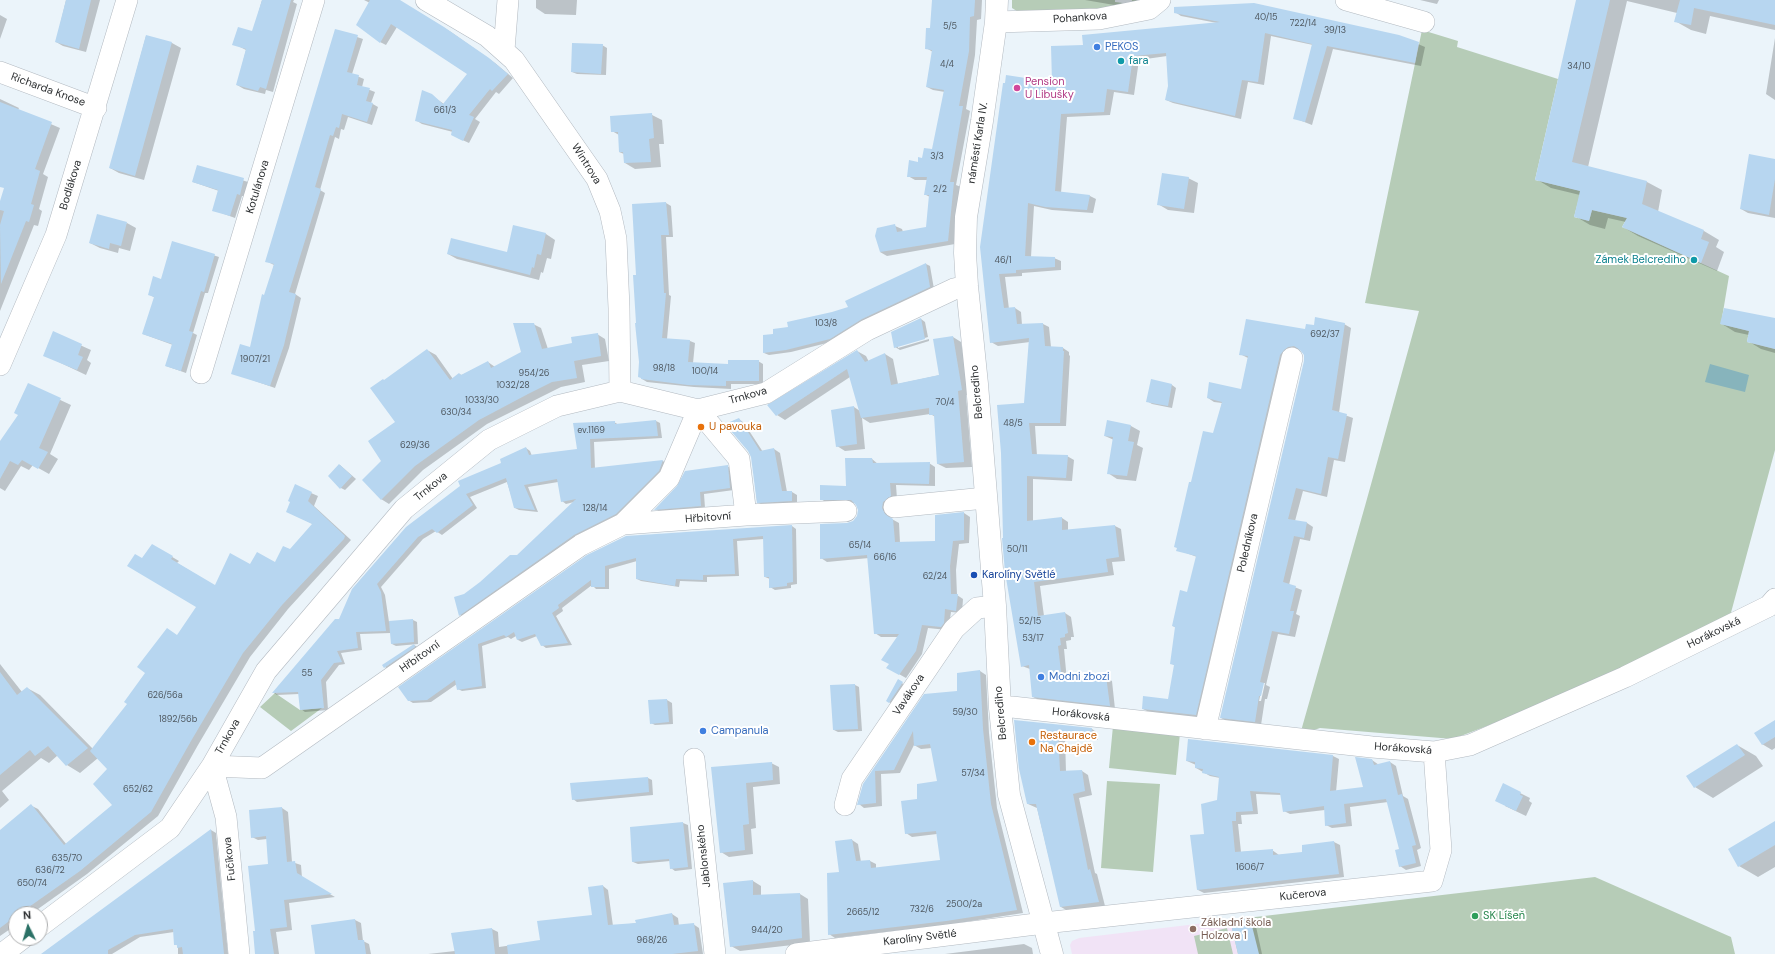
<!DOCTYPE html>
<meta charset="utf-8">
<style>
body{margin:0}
#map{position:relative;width:1775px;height:954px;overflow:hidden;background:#ebf4fa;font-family:"DM Sans",sans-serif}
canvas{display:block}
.north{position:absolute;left:8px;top:906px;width:40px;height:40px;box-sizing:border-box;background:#fff;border:1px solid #abacad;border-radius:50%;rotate:355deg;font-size:11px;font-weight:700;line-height:16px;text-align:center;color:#2d3032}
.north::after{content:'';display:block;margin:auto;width:14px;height:18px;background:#2b7166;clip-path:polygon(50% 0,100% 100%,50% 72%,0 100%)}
</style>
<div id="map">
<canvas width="1775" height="954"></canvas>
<div class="north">N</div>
</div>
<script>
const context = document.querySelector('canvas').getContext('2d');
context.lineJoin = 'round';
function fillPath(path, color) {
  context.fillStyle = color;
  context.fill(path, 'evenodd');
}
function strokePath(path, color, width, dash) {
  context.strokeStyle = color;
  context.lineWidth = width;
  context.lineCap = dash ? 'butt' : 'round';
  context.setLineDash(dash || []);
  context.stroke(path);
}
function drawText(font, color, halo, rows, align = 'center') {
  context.font = font + ' "DM Sans",sans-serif';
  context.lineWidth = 4;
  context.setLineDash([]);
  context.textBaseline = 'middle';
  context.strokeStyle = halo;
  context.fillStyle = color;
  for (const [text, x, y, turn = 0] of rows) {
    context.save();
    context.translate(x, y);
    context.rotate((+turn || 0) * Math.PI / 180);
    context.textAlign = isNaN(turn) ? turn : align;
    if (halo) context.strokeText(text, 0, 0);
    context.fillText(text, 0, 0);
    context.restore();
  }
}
fillPath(new Path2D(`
 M1230,920L1238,954H1072L1070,945L1072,941L1079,938Z`), '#f1e3f6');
fillPath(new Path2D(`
 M1012,0H1115V2L1131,4L1132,0H1145L1126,8L1020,13L1012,8Z
 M1422,30L1458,41L1457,47L1558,79L1535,180L1581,191L1574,217L1589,221L1592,210L1627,218L1622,227L1729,276L1721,324L1749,331L1747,342L1775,349V450L1729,620L1586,688L1453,739L1320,728L1305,733L1301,731L1365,506L1419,311L1365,303Z
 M275,693L300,710L322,708L291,731L260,707Z
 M1113,726L1180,733L1176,775L1109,768Z
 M1107,781L1160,784L1153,872L1101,868Z
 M1595,877L1731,937L1735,954H1238L1230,920Z
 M1227,928L1233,954H1198L1194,936Z`), '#b6ccb7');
fillPath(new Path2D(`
 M1710,364L1749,375L1745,392L1705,382Z`), '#87b4bc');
fillPath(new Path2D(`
 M66,0H100L86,52L63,46L56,42Z
 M262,0H294L293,2L297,4L273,92L266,90L265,94L244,89L237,85L246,50L234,44L253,32Z
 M364,0H398L451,32L495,63L513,78L499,94L496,92L475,119L480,122L469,143L458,138L453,132L422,124L417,121L431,95L444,104L468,74L397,27L386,45L380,42L370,3Z
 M536,0H577L576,15L545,14L536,8Z
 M933,0H982L981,19L977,20L975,55L966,109L970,111L956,185L961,187L955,244L887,256L880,252L895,226L902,229L903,232L927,228L930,197L926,195L928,180H915L908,176L918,163L933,150L945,92L933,90L927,87L933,52L926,48L931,29Z
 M1085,0H1161L1126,7Z
 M1420,0H1439L1437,4Z
 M1577,0H1775V30L1710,16L1706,34L1691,30L1675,21L1677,13L1627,1L1588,167L1647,182L1662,190L1658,212L1704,231L1719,240L1716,247L1724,252L1717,271L1638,236L1623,227L1626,222L1608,218L1605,229L1590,225L1575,216L1580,195L1551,188L1536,179Z
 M1175,12L1399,36L1425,47L1421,66L1333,49L1312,125L1294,118L1313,45L1271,36L1264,85L1248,82L1241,119L1173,103L1166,100L1169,86L1167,56L1139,60L1134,95L1114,92L1110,115L1067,117L1061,193L1090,196L1096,199L1093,213L1052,210L1034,206L1031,257L1054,258L1061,261V270L1022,273V276L1005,277L1009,309L1015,308L1021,312L1022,325L1043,324L1049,327L1051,347L1063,348L1069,352V355L1070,356L1066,426H1035L1037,456H1067L1074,460L1072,481L1033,479V522L1062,518L1068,522V531L1115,526L1121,529L1125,561L1112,562L1114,575L1040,586L1044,616L1065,613L1071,617L1074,637H1071V640L1066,641L1067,649H1064L1067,681L1106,678L1112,681L1115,709L1039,700L1033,697L1030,669L1022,666L1025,403L1030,342L998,346L991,342L981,247L1053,83L1085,46L1217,23L1181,16Z
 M0,15L7,19L0,39Z
 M336,30L363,39L352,74L364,79L362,87L375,92L371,103L378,107L372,125L348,117L344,130L341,129L339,139L335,137L320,190L325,193L295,294L301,298L289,348L275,388L232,373L251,349L274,265L266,261Z
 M146,36L172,43L181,48L144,180L119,173L110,168Z
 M1775,38V100L1766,94Z
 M602,45L607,48L606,75L577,74L572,72Z
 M0,99L19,108L18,110L60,128L43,174L48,177L39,209L42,211L38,226L34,225L0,311V205L14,153L0,148Z
 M652,115L662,120L664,144H659L661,167L635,169L625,163L624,154L619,152V135L612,131Z
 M1775,160V218L1748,213L1741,209Z
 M198,166L248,182L244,196H242L235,218L213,210L219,191L193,182Z
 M1188,178L1198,183L1194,213L1168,210L1158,204Z
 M666,203L671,206L673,237H666L669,295L671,296L667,339L690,341L695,343L693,363L729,365L758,361L763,364V384H731V389L694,387L647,382L642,379L637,275Z
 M127,223L136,228L130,251L119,248L118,253L100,248L90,243Z
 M514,226L546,234L555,240L551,259L547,258L543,273L541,272L539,280L457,259L448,254L508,253Z
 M173,242L219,257L208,293H205L193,333L197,335L186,373L166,366L173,345L143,334L155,298L149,294L162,280Z
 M926,264L930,266L934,289L835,341L791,352L769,355L764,353L774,335L789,328L849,308Z
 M921,319L925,322L928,337L898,346V348L929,339V341L900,350L895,347Z
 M1775,319V353L1761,349L1748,341L1749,335L1735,332L1722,324Z
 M533,324L541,328L548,349L573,344L597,334L605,339L609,361L582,365L585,382L561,387L487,424L423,470L389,504L381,499L382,461L396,422L384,381L427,350L436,355L453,379L459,374L462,375L488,362L495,367L522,353Z
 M1344,324L1351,328L1339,413L1353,418L1345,462L1334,460L1327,497L1303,491L1295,521L1307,523L1313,527L1310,541L1300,539L1289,585L1302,590L1296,614L1300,616L1295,637L1278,634L1266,685L1270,687L1267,699H1265L1261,725L1227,721L1221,718L1305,361V355L1302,349L1295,350L1202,718L1149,712L1143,709L1169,700L1175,666L1171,663L1176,628L1173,626L1188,593L1197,557L1178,550L1191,483L1214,435L1222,403L1214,402L1208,398L1242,390L1248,358L1240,354L1315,326ZM1263,683H1265L1261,701H1259Z
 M53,333L91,350L87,360L91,363L86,375L44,355Z
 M953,337L961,342L970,395H966L972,467L946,468L938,464L936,417L930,414L870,423L862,418L865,449L845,451L837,446L854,407L860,411L850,377L785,420L777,415L857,351L866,356L869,362L885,354L893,359L898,384L940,375Z
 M1152,381L1172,385L1176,388L1172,408L1152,404L1147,401Z
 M28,385L71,405L50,454L58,459L49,474L33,465L29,470L21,466L5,491L0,488V443L19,415Z
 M739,419L744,423L763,452L774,449L780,453L787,492H792L797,495V504L763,505L757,502L752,457Z
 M656,421L660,423L662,438L594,442L595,469L663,461L667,464L621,516L464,618L460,615L464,595L517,556L574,502L566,504L562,501L558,482L528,487L538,512L519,510L515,508L507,482L470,497L477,508L442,535L436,531L423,539L381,587L385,595L389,622L413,620L417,622L418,644L396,646L392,644L391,633L360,634L362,650L341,653L345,664L339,665L326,682L328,710L305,712L301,709L299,694L277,695L274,693L340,620L407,528L526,448L530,451L532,456L578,450L574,424L614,422L619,425Z
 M1108,421L1131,426L1140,431L1137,445L1143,448L1136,481L1117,479L1108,473L1114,440L1105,436Z
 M872,459L878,464L929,463L935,467V486L896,485L897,499L888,512L890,518L899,523L900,543L936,542L964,513L970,517L969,543L959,544L956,570L957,595L963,599L962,613L951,612L949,626L947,630L928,628L922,654L906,678L888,668L898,637H881L875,633L869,558L827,562L821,558L847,524L853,522L858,517L859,510L856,503H827L821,499L847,487Z
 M340,465L356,479L345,490L341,488Z
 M727,466L732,469L734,490L704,494L705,508L660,512L656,509Z
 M311,493L318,496L314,506L351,540L288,609L250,657L198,745L158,816L87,874L31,914H16V925L0,936V837L32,806L38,809L67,845L113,805L109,769L98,758L80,773L67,765L58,755L49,763L41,758L2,791L9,800L0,808V664L22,692L27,688L40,695L93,749L128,704L178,636L197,607L142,559L152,545L179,561L177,563L215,586L250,565L275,563L291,550L313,524L294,515Z
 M792,526L796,529L797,584L791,585V588L775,590L770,587V579L765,577L764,539L737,541L739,576L707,577V582L680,581L679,587L641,581L637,579V561L609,569V589H596L592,585L562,608L563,611L556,616L572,645L546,648L542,645L537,636L522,642L518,640L516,636L511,639L508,637L482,646L486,688L462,691L458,689L457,684L431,702L413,703L408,700L400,688L627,537Z
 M414,645L419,648L389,670L385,667Z
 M980,671L986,675L989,733L997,808L1023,913L952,924L835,938L829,934L840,872L852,840L858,844L861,862L870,861L876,864V869L941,861L937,834L912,837L906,833L918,799L939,782L932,748L921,749L914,745L900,773L881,774L882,806L864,808L859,804L864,784L925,695L958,692Z
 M898,681L907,686L894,705L887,701Z
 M855,685L859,687L862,731L838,732L834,730Z
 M667,700L672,703L673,724L655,725L651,723L649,701Z
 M1015,721L1092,729L1098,733V740L1065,738L1066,772L1082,771L1088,775L1092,795L1079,798L1095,873L1097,874L1105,906L1068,911L1061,907L1037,808L1028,804Z
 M1775,721V748L1772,750L1762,744Z
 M1737,745L1756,756L1763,766L1713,798L1695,787Z
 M1333,756L1339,759L1336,792L1364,788L1372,760L1379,765L1390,762L1396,766L1403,796L1408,799L1421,848L1417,850L1421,866L1406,870L1400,866V850L1388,802L1350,807L1352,826L1332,828L1326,825L1325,810L1290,814L1284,811L1282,795L1256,794L1258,814L1241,815L1242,824H1238L1241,852L1272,850L1279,855L1303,853V846L1334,842L1340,845L1344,877L1204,893L1198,890L1205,835L1218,801L1220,778L1210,776L1196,768V765L1187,761Z
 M771,763L779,767L780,784L753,787L756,828L751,829L753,854L729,857L721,852L712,768Z
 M648,778L652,780L653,795L577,802L573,799Z
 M1504,785L1530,798L1529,801L1532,803L1526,816L1505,806Z
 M282,808L288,812L292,862L301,865L302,878L335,897L289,903L292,930L276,932L279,954H256V932L269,865L267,839L258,840L252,837Z
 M1775,822V867L1758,877L1739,866Z
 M683,823L688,825L692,869L675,871L671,868L670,861L638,864L633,862L631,828Z
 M211,830L216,833L228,954H178V946L175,944L174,932L140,937L112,954H42Z
 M753,881L761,886V896L800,894L808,899L810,943L740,951L731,946Z
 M603,886L608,890L613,926L637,923L672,914L678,918L679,926L693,924L699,928L703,954H428L455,951L492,929L498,932L499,947L541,941L593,916Z
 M1250,919L1255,922L1262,954H1239Z
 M355,920L361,923L363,941L369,944L371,954H313H316Z
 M1024,944L1032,948L1033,954H945Z`), '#0003');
fillPath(new Path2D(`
 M66,0H91L79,49L55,42Z
 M262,0H291L266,89L260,87L258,91L236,85L246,49L232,45L238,27L252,31Z
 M370,0H400L444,27L489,58L508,74L492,91L490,89L469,115L474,117L463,141L451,135L452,130L415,121L422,90L432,94L443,104L467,74L391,24L380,43L356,25Z
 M932,0H975L974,16L970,17L969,51L959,106H963L950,182H954L948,241L880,252L875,236L877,228L895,224L897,232L926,227L929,195H924L927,177H907L909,160L918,162V157L922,158L924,148L932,149L944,90L926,87L932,50L925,49L926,28H930Z
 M1576,0H1610L1572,162L1647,181L1642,204L1704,230L1701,239L1709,242L1701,263L1622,227L1627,218L1592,210L1589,221L1574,217L1580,191L1535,180Z
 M1680,0H1775V25L1694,8L1691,25L1674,22Z
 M1254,3L1399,35L1419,42L1415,63L1327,46L1305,122L1293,119L1312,44L1265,33L1258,82L1242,80L1235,116L1165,100L1168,86L1166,53L1133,56L1128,92L1107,89L1104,112L1061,114L1055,191L1090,195L1087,210L1045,207L1028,203L1025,256L1055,257V267L1016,270V273L999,274L1004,308L1015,307L1017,324L1043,323L1045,346L1063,347V351H1064L1060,423H1029L1032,454L1068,455L1066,478L1027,476V521L1062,517V530L1115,525L1119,557L1106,559L1108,572L1034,582L1038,616L1065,612L1068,633L1065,634V637L1060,638L1061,645L1058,646L1062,681L1106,676L1110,706L1032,697L1029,665L1021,667L1005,572L1002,538H1003L1001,453L997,405L1024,403L1029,338L990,343L980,247L1003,83H1005L1006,75L1052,82L1051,46L1083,45L1082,35L1220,22L1174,13V7Z
 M335,29L358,35L347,72L359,75L357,85L370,88L366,101L373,103L367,122L342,114L339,128L336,127L333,136L330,135L315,187L321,189L289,292L296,294L284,345L270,386L231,374L240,344L250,347L262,294L264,295L274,264L265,262Z
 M146,35L172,42L135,176L109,168Z
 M572,43L603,44L601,74L571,72Z
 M0,102L52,122L35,169L40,171L31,204L34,205L29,222L26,221L1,284L0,225L4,211L0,210V201L4,188L0,187Z
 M652,113L654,138L649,139L651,162L624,163L623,152H619L618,132H611L610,116Z
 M1749,154L1775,159V179L1769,215L1740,209Z
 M197,165L244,178L240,195L237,194L230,216L212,211L218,190L192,182Z
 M1162,173L1189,177L1184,209L1157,205Z
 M666,202L669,235H661L664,293H666L662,338L690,340L688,362L728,364V360H759V381H726V386L688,385L641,379V378L638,377L639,362L635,323H636L633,275H636L632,204Z
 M97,214L127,222L121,246L110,243L109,249L89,243Z
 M513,225L546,233L541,255L537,254L534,268L532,267L530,275L447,254L451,238L507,252Z
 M172,241L215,254L204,292L201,291L189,331L193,332L181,371L165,366L172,344L142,334L154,297L148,295L153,276L161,279Z
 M926,263L930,287L862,319L830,339L786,350L763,353V335L773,334V329L788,327L787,322L832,312L848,307L845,301Z
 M1724,308L1775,318V349L1747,342L1749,331L1720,324Z
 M1315,317L1345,323L1332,410L1347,414L1338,459L1328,457L1321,494L1296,488L1288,519L1307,522L1304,538L1294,536L1283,582L1296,586L1290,611H1294L1289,634L1272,631L1260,682L1264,683L1261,696H1259L1255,722L1220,718L1304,361V355L1300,350L1294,346L1288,347L1284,350L1280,355L1196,715L1142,709L1143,696L1168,699L1174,665L1170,664L1175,627L1172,626L1180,590L1187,592L1196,556L1176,551L1177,548L1174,547L1189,482H1191L1203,431L1213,433L1222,402L1207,398L1209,382L1241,389L1248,356L1239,355L1246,319L1305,329L1306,324L1314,325Z
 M921,318L925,339L894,348L891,332Z
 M513,323H534L542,349L572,343L571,337L598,333L601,356L574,361L577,378L552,382L528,394L479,420L415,466L381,500L362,480L381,461L368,441L395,422L370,388L383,379L384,380L427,349L450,380L459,373L461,375L488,361L491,368L521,352Z
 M53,331L82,344L78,355L83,357L77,370L43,356Z
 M953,336L962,390L958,391L964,462L937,464L934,415H929V408L861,418L847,369L776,416L767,405L857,350L865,362L885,353L891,385L939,375L933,339Z
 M1151,379L1172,384L1168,406L1146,402Z
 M28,383L61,398L39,448L48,452L38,469L22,460L18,465L10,461L0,479V441L18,415L14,413Z
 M854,406L857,444L836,447L831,410Z
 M739,418L760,451L774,448L782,491H792V501L757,503L751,457L748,451L725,424Z
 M656,420L658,436L590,439L591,468L663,460L659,471L616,514L574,535L459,616L454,597L464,594L480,582L510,555H517L576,499L561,502L557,479L524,485L535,510L514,508L506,478L466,494L473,505L437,533L432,529L418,537L377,584L381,592L386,631L356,632L358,648L337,651L342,662L334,663L321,680L324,708L300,710L298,692L272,693L335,619H339L352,589L406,527L460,486L458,481L501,463L500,459L526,447L529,455L577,449L573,423L615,421V424Z
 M1107,420L1131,425L1128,441L1134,442L1127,476L1107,474L1113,437L1104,436Z
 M845,458H872L873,463L930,462L929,484L890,483L891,496L883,502L882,508L885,514L893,519L895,542L935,541V515L964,512V540L953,541L950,566L951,594H958L956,611L945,609L944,623L941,627L922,625L916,651L899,675L886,668L889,664L881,660L899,634H874L867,555L820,559V524L847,523L853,521L857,516L858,510L856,505L851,500H820V485L846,486Z
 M339,464L352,476L340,489L328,476Z
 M728,465L730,488L700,492L701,506L654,510L677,486L685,471Z
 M295,484L312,492L308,501L345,536L344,539L282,605L243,653L191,741L151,812L80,871L19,914H16V916L0,928V830L31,804L64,845L112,805L93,784L107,769L90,751L127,704L124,702L145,673L137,667L167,628L177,635L196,607L127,566L135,554L142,558L152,544L173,556L171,559L215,585L230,553L250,564L257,552L275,562L283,546L290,549L312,524L286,512L290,502L288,501Z
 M792,525L793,582L787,583V586L769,588V577H764L763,536L733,539L735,574L703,575V580L676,579L675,586L636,579V558L605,566V587H591V580L558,605L559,608L552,613L568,643L541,646L535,634L517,640L514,632L506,637L504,635L478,644L482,686L457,690L455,680L427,700L408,701L398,687L587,555L626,536Z
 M413,619L414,642L391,644L389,621Z
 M414,644L415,647L384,668L382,665Z
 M980,670L983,729L991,804L1017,910L946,921L828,935L827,873L839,872L835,841L852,839L856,861L870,860L871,868L940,860L936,831L905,834L901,801L917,799V784L937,781L930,744L914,746L913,731L894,770L875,771L876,803L857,805L863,784L924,694L957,691V673Z
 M0,672L17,695L27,687L88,748L66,766L48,746L35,756L30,750L0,775Z
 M898,679L903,682L889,703L886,701Z
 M855,684L858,729L833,730L830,685Z
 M667,699L669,722L650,724L648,700Z
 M1014,720L1092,728L1091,737L1058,734L1060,771L1082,770L1085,791L1073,794L1088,870L1090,869L1099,902L1060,907L1036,804H1027L1019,769Z
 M1775,720V737L1762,745L1754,733Z
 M1188,739L1333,755L1330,791L1363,787L1355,757L1372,759L1374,765L1390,761L1398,795L1402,794L1411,827L1416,845L1412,846L1416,863L1399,867L1395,850L1399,849L1386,799L1344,804L1346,823L1325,826L1324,806L1283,812L1280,793L1250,791L1253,811L1236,812V821H1232L1235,852L1273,849V855L1302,852V845L1334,841L1339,874L1197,890L1190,835L1204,834L1201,804L1217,800L1219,777L1202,773L1203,769L1195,768V762L1186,761Z
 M1737,744L1745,755L1694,788L1686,776Z
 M772,762L773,780L746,783L749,824L743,825L745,850L720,853L711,767Z
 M648,777L649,792L572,800L570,783Z
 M1503,783L1521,792L1520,795L1523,796L1516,811L1495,801Z
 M282,807L287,862L295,861L297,873L332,894L284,900L287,927L270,929L274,954H255L253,931H255L248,866L268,864L266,836L251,838L249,810Z
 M1775,821V845L1738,867L1728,849Z
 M683,822L688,867L670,869L669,859L632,862L630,827Z
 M211,829L224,954H183L182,947L177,948V945H174L173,929L135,935L108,950V954H41Z
 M753,880V895L800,893L802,938L730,947L723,883Z
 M603,885L608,925L636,923L635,920L672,913L674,925L694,923L698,951L672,954H508L507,945L540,940L537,921L592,915L588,887Z
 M1250,918L1259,954H1238L1230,920Z
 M355,919L358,940H364L366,954H315L311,925Z
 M492,928L495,954H455L451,933Z`), '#b7d6f0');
const minor = new Path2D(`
 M426,0L487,36L514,60L597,179L610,211L616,239L619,308L620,391
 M1346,0L1424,22
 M996,22L1099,19L1149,9L1160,0
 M504,50L508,0
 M0,72L96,108
 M0,365L56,235L127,0
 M201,373L314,0
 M894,507L985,498
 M623,524L669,478L698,410L739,459L746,515
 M1000,708L1012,707L1372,747L1434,752L1470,745L1625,677L1769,606L1775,599
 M1205,729L1292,358
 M694,759L715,954
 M212,766L262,768L581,545L623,524L746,515L846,511
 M212,766L226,817L239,954
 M845,805L852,779L954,629L977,608L995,606
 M40,926L170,828L212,766L266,671L404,509L489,440L557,406L620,391L698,410L766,393L867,330L954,289L967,286
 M2,954L23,938
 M796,954L1044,923L1432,881L1441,850L1434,752`);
const tertiary = new Path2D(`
 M997,0L996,22L982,121L966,217L965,253L967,286L977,384L995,606L1000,708L1009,795L1052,954`);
strokePath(minor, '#b2b9c0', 22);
strokePath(tertiary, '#b2b9c0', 23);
strokePath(minor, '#fff', 21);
strokePath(tertiary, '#fff', 22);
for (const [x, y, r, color] of [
 [1097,47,4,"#3f7fe0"],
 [1121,61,4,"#0f9aa8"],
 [1017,88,4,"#d1479c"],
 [1694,260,4,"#0f9aa8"],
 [701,427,4,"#e8710a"],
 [974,575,4,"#1a4fb4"],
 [1041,677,4,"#3f7fe0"],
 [703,731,4,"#3f7fe0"],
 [1032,742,4,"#e8710a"],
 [1475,916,4,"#2e9e5b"],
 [1193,929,4,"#8d6e63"]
]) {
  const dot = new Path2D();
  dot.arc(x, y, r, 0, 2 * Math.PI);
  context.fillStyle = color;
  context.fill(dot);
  strokePath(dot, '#fff', 1.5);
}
drawText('9px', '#505a62', null, [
 ["40/15",1266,18],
 ["722/14",1303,24],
 ["5/5",950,27],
 ["39/13",1335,31],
 ["4/4",947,65],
 ["34/10",1579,67],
 ["661/3",445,111],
 ["3/3",937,157],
 ["2/2",940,190],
 ["46/1",1003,261],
 ["103/8",826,324],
 ["692/37",1325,335],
 ["1907/21",255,360],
 ["98/18",664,369],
 ["100/14",705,372],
 ["954/26",534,374],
 ["1032/28",513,386],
 ["1033/30",482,401],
 ["70/4",945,403],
 ["630/34",456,413],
 ["48/5",1013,424],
 ["ev.1169",591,431],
 ["629/36",415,446],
 ["128/14",595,509],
 ["65/14",860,546],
 ["50/11",1017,550],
 ["66/16",885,558],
 ["62/24",935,577],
 ["52/15",1030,622],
 ["53/17",1033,639],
 ["55",307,674],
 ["626/56a",165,696],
 ["59/30",965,713],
 ["1892/56b",178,720],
 ["57/34",973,774],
 ["652/62",138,790],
 ["635/70",67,859],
 ["1606/7",1250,868],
 ["636/72",50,871],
 ["650/74",32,884],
 ["2500/2a",964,905],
 ["732/6",922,910],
 ["2665/12",863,913],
 ["944/20",767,931],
 ["968/26",652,941]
]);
drawText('11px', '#2d3032', '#fff', [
 ["Pohankova",1080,18,-4],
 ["Richarda Knose",48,90,20],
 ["náměstí Karla IV.",978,143,-81],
 ["Wintrova",586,164,58],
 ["Bodlákova",71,185,-73],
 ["Kotulánova",258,187,-73],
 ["Belcrediho",977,392,-95],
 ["Trnkova",748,396,-16],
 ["Trnkova",431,487,-39],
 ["Hřbitovní",708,518,-4],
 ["Poledníkova",1248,543,-77],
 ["Horákovská",1714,633,-26],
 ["Hřbitovní",420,657,-35],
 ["Vavákova",909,695,-56],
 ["Belcrediho",1001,713,-95],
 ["Horákovská",1081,715,6],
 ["Trnkova",228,737,-61],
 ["Horákovská",1403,749,4],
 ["Jablonského",704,856,-96],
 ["Fučíkova",230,859,-96],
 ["Kučerova",1303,895,-6],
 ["Karolíny Světlé",920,938,-7]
]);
drawText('11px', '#366cbe', '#fff', [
 ["PEKOS",1105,47],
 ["Modni zbozi",1049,677],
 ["Campanula",711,731]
], 'left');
drawText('11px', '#0d838f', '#fff', [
 ["fara",1129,61],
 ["Zámek Belcrediho",1686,260,"right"]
], 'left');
drawText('11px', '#b23c85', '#fff', [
 ["Pension",1025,82],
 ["U Libušky",1025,95]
], 'left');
drawText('11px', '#c56008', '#fff', [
 ["U pavouka",709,427],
 ["Restaurace",1040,736],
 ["Na Chajdě",1040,749]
], 'left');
drawText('11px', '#164399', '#fff', [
 ["Karolíny Světlé",982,575]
], 'left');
drawText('11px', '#27864d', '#fff', [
 ["SK Líšeň",1483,916]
], 'left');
drawText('11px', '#785e54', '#fff', [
 ["Základní škola",1201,923],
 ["Holzova 1",1201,936]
], 'left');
</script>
